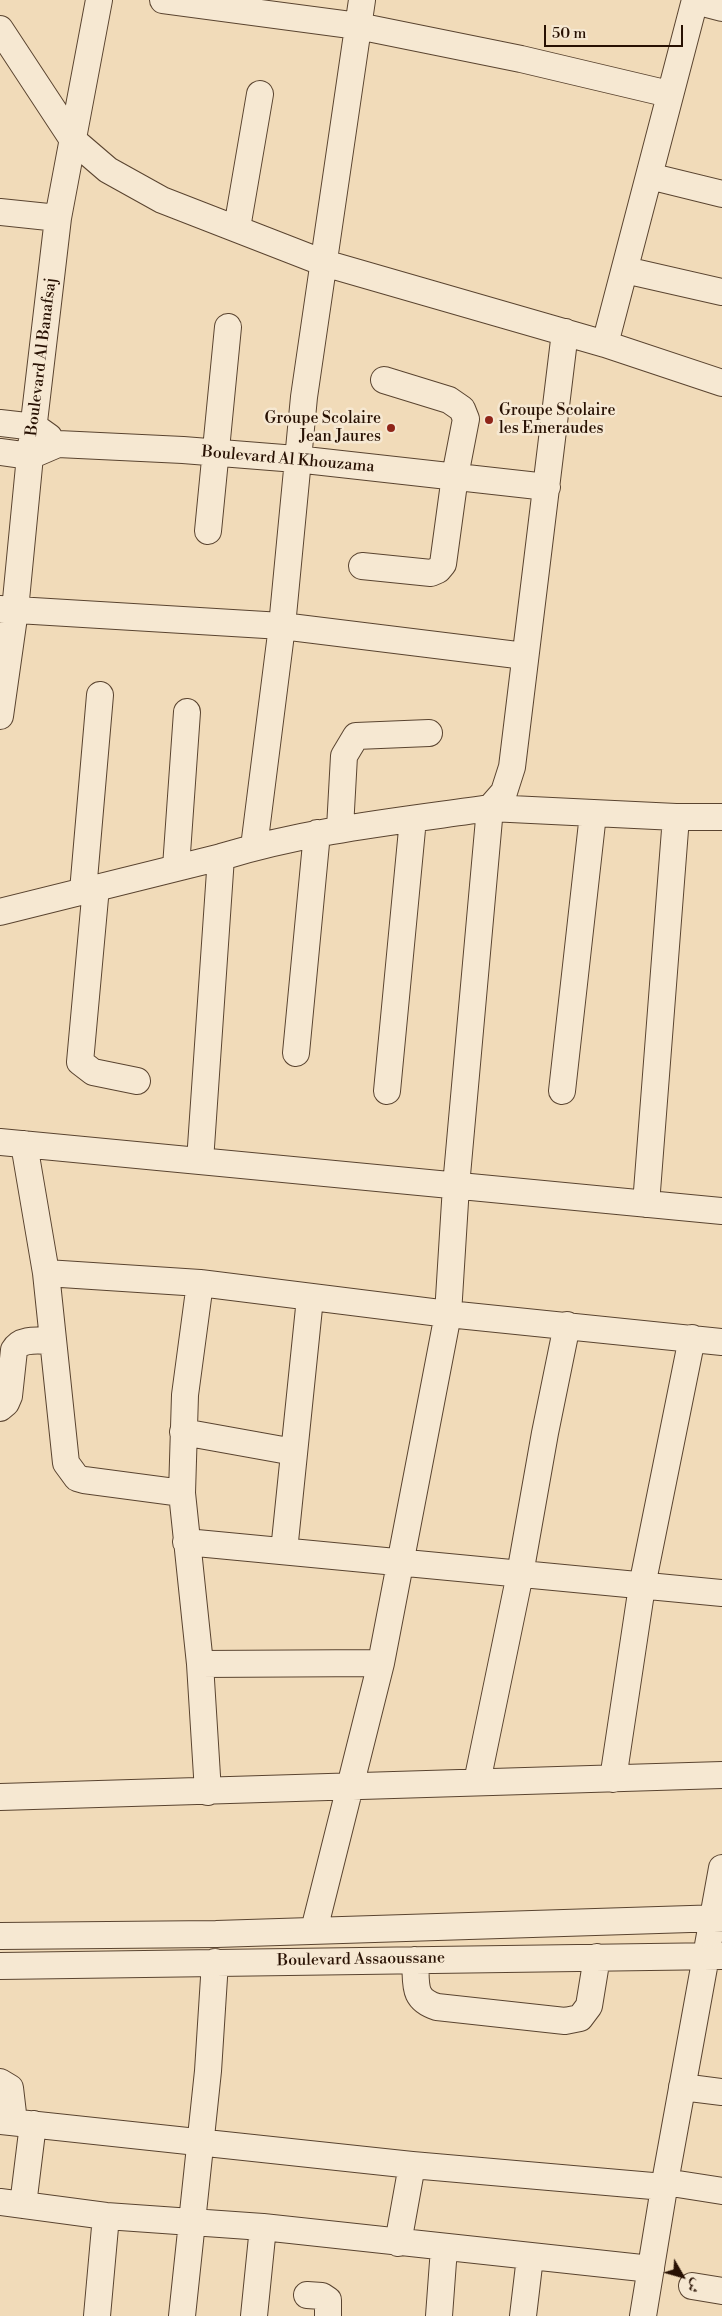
<!DOCTYPE html>
<meta charset="utf-8">
<style>
body{margin:0}
#map{position:relative;width:722px;height:2316px;overflow:hidden;background:#f1dbb9;font-family:"Libre Bodoni",Amiri,serif}
canvas{display:block}
.north{position:absolute;left:657px;top:2251px;width:50px;height:50px;-webkit-text-stroke:4px #f6e8d2;paint-order:stroke;rotate:128deg;font-size:14px;font-weight:700;line-height:20px;text-align:center;color:#281103}
.north::after{content:'';display:block;margin:auto;width:18px;height:22px;background:#281103;clip-path:polygon(50% 0,100% 100%,50% 72%,0 100%)}
.scale{position:absolute;left:544px;top:25px;width:139px;height:22px;box-sizing:border-box;border:2px solid #281103;border-top:0;padding-left:6px;font-size:15px;line-height:18px;white-space:nowrap;color:#281103;-webkit-text-stroke:4px #f6e8d2;paint-order:stroke}
</style>
<div id="map">
<canvas width="722" height="2316"></canvas>
<div class="north">ش</div>
<div class="scale">50 m</div>
</div>
<script>
const context = document.querySelector('canvas').getContext('2d');
context.lineJoin = 'round';
function strokePath(path, color, width, dash) {
  context.strokeStyle = color;
  context.lineWidth = width;
  context.lineCap = dash ? 'butt' : 'round';
  context.setLineDash(dash || []);
  context.stroke(path);
}
function drawText(font, color, halo, rows, align = 'center') {
  context.font = font + ' "Libre Bodoni",serif';
  context.lineWidth = 5;
  context.setLineDash([]);
  context.textBaseline = 'middle';
  context.strokeStyle = halo;
  context.fillStyle = color;
  for (const [text, x, y, turn = 0] of rows) {
    context.save();
    context.translate(x, y);
    context.rotate((+turn || 0) * Math.PI / 180);
    context.textAlign = isNaN(turn) ? turn : align;
    if (halo) context.strokeText(text, 0, 0);
    context.fillText(text, 0, 0);
    context.restore();
  }
}
const minor = new Path2D(`
 M163,0L358,26L521,59L669,94
 M695,1L722,8
 M0,29L73,140L108,170L162,200L324,263L605,344L722,383
 M649,176L722,194
 M0,212L58,218
 M237,228L260,94
 M625,270L722,292
 M605,344L695,0
 M0,423L35,427L49,437
 M0,452L30,456L58,444L183,450L296,459L547,487
 M208,531L228,327
 M362,566L431,573L438,570L443,564L455,476L466,419L462,409L449,400L384,380
 M0,609L282,626L525,656
 M0,716L15,610L30,456L58,218L99,0
 M340,828L344,756L356,736L429,733
 M254,847L282,626L304,397L362,0
 M176,867L187,712
 M96,887L80,1062L93,1072L137,1081
 M83,891L100,695
 M0,912L221,857C309,830 399,821 490,808L504,792L512,767L565,332
 M296,1053L317,833
 M387,1091L413,819
 M562,1091L593,814
 M0,1142L722,1211
 M24,1144L46,1273L66,1463L77,1478L84,1480L182,1493
 M200,1161L221,857
 M646,1204L676,817
 M46,1273L200,1283L448,1314L722,1342
 M200,1283L185,1395L182,1493L200,1664L208,1792
 M0,1408L6,1403L9,1396L14,1350C21,1337 40,1341 53,1341
 M183,1432L294,1452
 M186,1542L722,1593
 M284,1551L310,1298
 M200,1664L381,1663
 M613,1779L642,1586L692,1338
 M477,1782L520,1574L545,1433L567,1325
 M0,1797L722,1775
 M314,1930L381,1663L448,1314L456,1186L490,808L676,817H722
 M0,1936L216,1934L722,1918
 M415,1960C417,1983 411,1999 437,2007L565,2021L580,2018L589,2006L597,1957
 M0,1966L722,1956
 M0,2082L10,2088L14,2122
 M682,2087L722,2092
 M0,2121L412,2165L664,2187
 M665,2182L722,2191
 M0,2202L106,2216L263,2227L651,2269
 M23,2205L33,2124
 M398,2243L412,2165
 M692,2286L722,2291
 M307,2295L322,2296L328,2300V2316
 M97,2316L106,2216
 M182,2316L208,2071L215,1962
 M254,2316L263,2227
 M439,2316L444,2248
 M523,2316L530,2257
 M643,2316L665,2182L722,1868`);
strokePath(minor, '#5a4430', 28);
strokePath(minor, '#f6e8d2', 26);
for (const [x, y, r, color] of [
 [489,420,5,"#8f2418"],
 [391,428,5,"#8f2418"]
]) {
  const dot = new Path2D();
  dot.arc(x, y, r, 0, 2 * Math.PI);
  context.fillStyle = color;
  context.fill(dot);
  strokePath(dot, '#f6e8d2', 2);
}
drawText('16px', '#281103', '#f6e8d2', [
 ["Boulevard Al Banafsaj",42,357,-83],
 ["Boulevard Al Khouzama",288,460,5],
 ["Boulevard Assaoussane",361,1960,-1]
]);
drawText('16px', '#281103', '#f6e8d2', [
 ["Groupe Scolaire",499,411],
 ["les Emeraudes",499,429],
 ["Groupe Scolaire",381,419,"right"],
 ["Jean Jaures",381,437,"right"]
], 'left');
</script>
